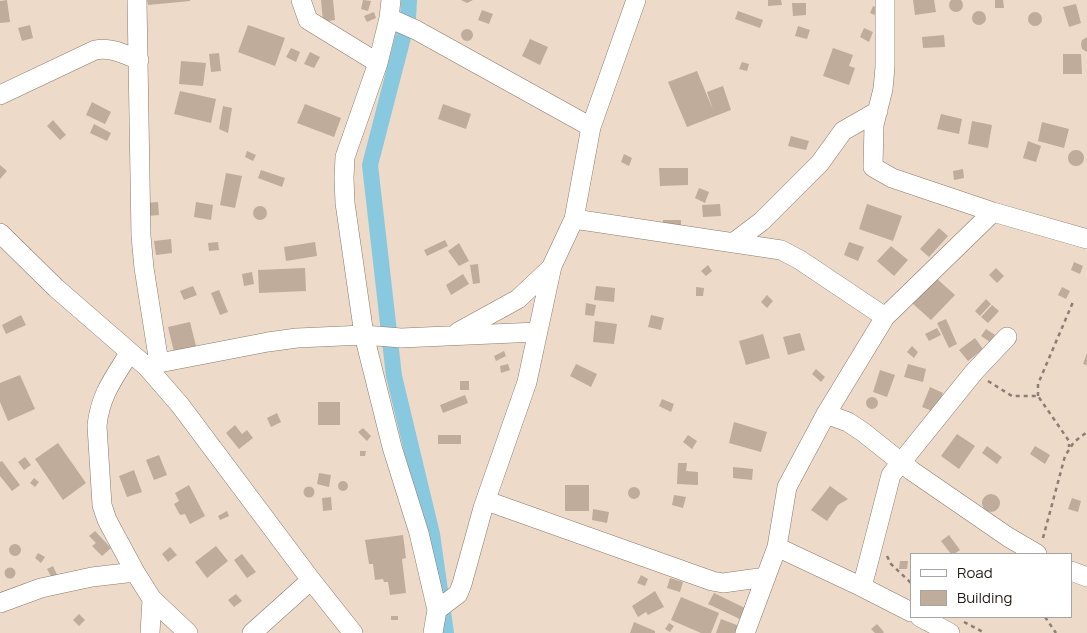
<!DOCTYPE html>
<style>
body{margin:0}
#map{position:relative;width:1087px;height:633px;overflow:hidden;background:#eedac9;font-family:Manrope,sans-serif}
canvas{display:block}
.legend{position:absolute;left:910px;top:553px;width:162px;height:65px;box-sizing:border-box;background:#fff;border:1px solid #a7a4a1;margin:0;padding:6px 9px;list-style:none;font-size:15px;color:#221b15}
.legend li{display:flex;align-items:center;gap:10px;height:25px}
.legend b{width:25px;border:1px solid #a7a4a1}
</style>
<div id="map">
<canvas width="1087" height="633"></canvas>
<ul class="legend">
<li><b style="height:6px;background:#fff"></b>Road</li>
<li><b style="height:14px;background:#bfac9b"></b>Building</li>
</ul>
</div>
<script>
const context = document.querySelector('canvas').getContext('2d');
context.lineJoin = 'round';
function strokePath(path, color, width, dash) {
  context.strokeStyle = color;
  context.lineWidth = width;
  context.lineCap = dash ? 'butt' : 'round';
  context.setLineDash(dash || []);
  context.stroke(path);
}
function fillPath(path, color) {
  context.fillStyle = color;
  context.fill(path, 'evenodd');
}
strokePath(new Path2D(`
 M409,0L408,18L370,165L394,376L432,534L446,633`), '#89c9df', 16);
fillPath(new Path2D(`
 M949 5a7 7 0 1 1 14 0a7 7 0 1 1-14 0Z
 M7,0L10,22L0,23V1Z
 M147,0H190V1L148,5Z
 M321,0H333L335,20L323,22Z
 M363,0L371,1L368,11L361,9Z
 M461,0H473L467,3Z
 M768,0H781L782,5L768,6Z
 M913,0H934L936,12L915,15Z
 M995,0H1003L1004,8H995Z
 M792,3H806V15L793,16Z
 M1076,4L1081,23L1069,27L1063,7Z
 M873,6L882,10L879,17L870,13Z
 M482,10L493,14L489,24L478,20Z
 M972 18a7 7 0 1 1 14 0a7 7 0 1 1-14 0Z
 M738,11L763,20L760,28L735,19Z
 M1028 19a7 7 0 1 1 14 0a7 7 0 1 1-14 0Z
 M374,12L376,18L367,22L364,16Z
 M30,25L33,38L22,41L18,28Z
 M248,25L285,38L275,66L238,52Z
 M798,26L810,30L807,39L795,36Z
 M864,28L873,32L869,42L860,37Z
 M461 35a6 6 0 1 1 12 0a6 6 0 1 1-12 0Z
 M944,35L945,47L923,48L922,37Z
 M1087,37V52L1082,49L1081,44L1082,40Z
 M530,39L548,47L540,65L522,56Z
 M291,48L300,52L296,62L286,57Z
 M833,48L853,55L849,66L855,68L849,85L823,76Z
 M310,52L320,57L314,68L304,64Z
 M219,53L221,71L211,72L209,54Z
 M1063,54H1081L1082,74H1063Z
 M181,61L206,63L203,86L179,84Z
 M742,62L749,64L747,71L739,69Z
 M697,71L713,110L707,92L723,86L731,110L687,127L668,82Z
 M180,91L216,99L211,123L174,114Z
 M92,102L111,112L105,124L86,115Z
 M305,104L341,118L334,137L297,123Z
 M443,104L471,114L466,129L438,119Z
 M223,106L232,108L228,133L219,129Z
 M941,114L962,119L959,134L937,129Z
 M53,120L66,135L60,140L47,126Z
 M972,121L992,125L988,148L968,144Z
 M1042,122L1069,129L1064,148L1038,141Z
 M94,124L111,133L107,141L90,133Z
 M791,136L809,141L806,150L788,146Z
 M1028,141L1041,146L1036,162L1023,158Z
 M1068 158a8 8 0 1 1 16 0a8 8 0 1 1-16 0Z
 M247,151L256,155L253,161L245,157Z
 M624,154L632,158L629,166L621,162Z
 M0,165L7,171L0,179Z
 M659,168H688V185L660,186Z
 M963,169L964,178L954,180L953,171Z
 M261,170L285,178L282,187L258,178Z
 M226,173L242,176L235,208L220,205Z
 M699,188L709,192L705,203L695,198Z
 M158,202L159,215L147,216L146,203Z
 M196,202L213,205L211,220L194,217Z
 M720,204L721,216L703,217L702,205Z
 M867,204L902,216L893,241L859,229Z
 M253 213a7 7 0 1 1 14 0a7 7 0 1 1-14 0Z
 M663,220H681V230L662,229Z
 M939,228L948,236L929,257L920,249Z
 M171,239L172,253L156,255L154,241Z
 M445,240L448,246L427,256L424,250Z
 M218,242L219,250L209,251L208,243Z
 M315,242L317,256L286,261L284,247Z
 M849,242L864,247L858,261L844,255Z
 M459,243L469,261L459,266L448,251Z
 M891,246L908,260L894,276L877,261Z
 M1074,262L1083,266L1080,274L1071,270Z
 M478,264L480,283L473,284L470,265Z
 M708,265L712,271L706,276L701,271Z
 M305,268L306,291L259,293L258,270Z
 M996,268L1004,276L997,283L989,275Z
 M252,272L254,284L244,286L242,274Z
 M463,274L469,284L451,295L446,285Z
 M935,277L955,295L931,320L912,303Z
 M193,286L197,295L184,300L180,291Z
 M596,286L615,288L614,302L594,300Z
 M696,287L704,288L703,296H696Z
 M1062,287L1070,291L1066,299L1058,295Z
 M219,290L228,312L220,315L211,293Z
 M767,295L773,301L767,308L761,302Z
 M986,299L991,304L980,316L975,311Z
 M586,303L596,305L594,316L585,315Z
 M992,305L999,311L988,323L981,317Z
 M21,315L26,325L6,334L2,325Z
 M651,315L664,318L661,330L648,327Z
 M946,319L957,344L949,348L937,323Z
 M595,321L617,324L614,344L593,342Z
 M190,322L196,346L174,352L168,327Z
 M937,328L941,335L929,341L925,334Z
 M986,329L995,335L990,342L981,336Z
 M800,333L805,350L788,355L783,337Z
 M763,334L770,358L746,365L739,341Z
 M975,338L983,349L968,361L959,350Z
 M912,346L918,352L914,358L907,352Z
 M504,351L506,356L496,361L494,356Z
 M1087,353V365L1083,364Z
 M508,364L510,370L501,373L500,366Z
 M576,364L597,374L591,387L570,376Z
 M908,364L926,369L923,382L904,377Z
 M816,369L825,377L821,382L812,374Z
 M880,370L895,375L887,397L873,392Z
 M20,375L35,409L8,421L0,402V383Z
 M460,381H469V390H460Z
 M930,387L943,393L935,412L922,407Z
 M465,395L468,403L443,413L440,405Z
 M866 403a6 6 0 1 1 12 0a6 6 0 1 1-12 0Z
 M662,399L674,404L671,412L659,406Z
 M318,402H340V425H318Z
 M277,413L281,422L271,427L267,418Z
 M734,422L767,432L761,452L729,443Z
 M235,425L242,434L247,430L253,438L239,449L226,433Z
 M363,428L371,436L367,441L358,432Z
 M957,434L975,446L959,469L941,456Z
 M438,435H461V444H438Z
 M688,435L697,441L692,449L683,442Z
 M58,443L86,483L63,500L35,459Z
 M987,446L1002,457L997,464L982,453Z
 M1035,446L1050,455L1045,464L1030,454Z
 M360,451H366L365,456H360Z
 M159,455L167,475L154,480L146,460Z
 M25,457L31,465L24,470L18,462Z
 M2,461L20,485L12,491L0,476V462Z
 M678,463H687L686,471L698,472V485L677,484Z
 M733,467L753,469L752,480L733,478Z
 M134,470L142,492L127,497L119,476Z
 M319,473L331,475L329,487L317,484Z
 M34,478L39,482L35,487L30,483Z
 M338 486a5 5 0 1 1 10 0a5 5 0 1 1-10 0Z
 M189,485L205,516L190,524L185,514L180,515L174,504L179,501L175,493Z
 M565,485H589V511H565Z
 M830,486L848,499L838,505L827,521L811,510Z
 M303.5 492a5.5 5.5 0 1 1 11 0a5.5 5.5 0 1 1-11 0Z
 M628 493a6 6 0 1 1 12 0a6 6 0 1 1-12 0Z
 M982 503a9 9 0 1 1 18 0a9 9 0 1 1-18 0Z
 M674,495L686,497L683,508L672,505Z
 M331,497L332,510L323,511L322,498Z
 M1072,498L1081,501L1078,512L1068,509Z
 M593,509L609,512L607,523L592,520Z
 M227,511L229,516L220,520L218,516Z
 M95,531L111,548L102,556L92,546L96,543L89,536Z
 M403,535L406,558L402,559L406,593L390,595L388,582H384L383,579L375,580L373,564H369L365,540Z
 M949,535L960,550L954,554H951L941,541Z
 M9 550a6 6 0 1 1 12 0a6 6 0 1 1-12 0Z
 M216,546L228,561L207,578L195,562Z
 M170,547L177,555L168,562L162,554Z
 M38,553L45,557L41,563L35,558Z
 M242,554L256,572L247,578L234,560Z
 M900,561H908L907,569H899Z
 M53,566L58,577L53,580L47,569Z
 M4.5 573a5.5 5.5 0 1 1 11 0a5.5 5.5 0 1 1-11 0Z
 M641,575L648,579L645,586L637,583Z
 M670,578L683,582L680,592L667,588Z
 M655,591L664,607L648,615L646,612L638,617L632,606Z
 M714,593L747,609L742,620L708,604Z
 M236,594L242,601L234,607L228,600Z
 M681,597L719,613L711,633H701L671,620Z
 M79,614L85,620L79,626L73,620Z
 M391,616H398V620H391Z
 M721,619L742,627L740,633H716Z
 M634,622L655,631V633H630Z
 M669,623L674,626L670,632L665,629Z
 M877,624L884,632L883,633H875L871,629Z`), '#bfac9b');
const minor = new Path2D(`
 M137,0L141,236L144,268L159,363
 M301,0L308,20L378,63
 M391,0L389,18L378,63L345,157L344,178L345,203L364,335L392,447L419,533L437,610L433,633
 M885,0V67L883,89L874,125L873,167L892,178L993,212L1087,239
 M389,18L416,30L591,127
 M0,95L95,50C111,47 124,54 139,60
 M574,219L781,250L800,260L885,317
 M0,233L56,288L147,367L180,405L311,580L353,633
 M733,243L762,221L820,163L843,131L878,111
 M458,332L518,299L552,267
 M130,352C114,378 100,395 97,426L102,505L107,520L135,572L152,599L188,633
 M147,367L159,363L268,342L297,338L364,335L401,338L537,332
 M826,414L848,422L863,432L912,471L1008,537L1037,554
 M487,501L712,581L723,583L766,577
 M777,547L862,587L911,612
 M1071,571L1087,577
 M862,587L891,475L974,372L1007,337
 M0,603L41,588L92,577L135,572
 M437,610L458,594L462,584L483,508L527,382L552,266L574,219L591,127L636,0
 M920,617L950,633
 M150,633L152,599
 M252,633L311,580
 M745,633L777,547L787,487L826,414L885,317L993,212`);
strokePath(minor, '#8c7a6a', 20);
strokePath(new Path2D(`
 M988,381L1012,396H1038L1069,441V447
 M1038,396V384L1073,302
 M1043,538L1065,456L1074,442L1087,432
 M887,556L891,564L911,583
 M1045,617L1056,633
 M964,622L985,633`), '#8b7e72', 2.5, [4, 4]);
strokePath(minor, '#fff', 19);
</script>
